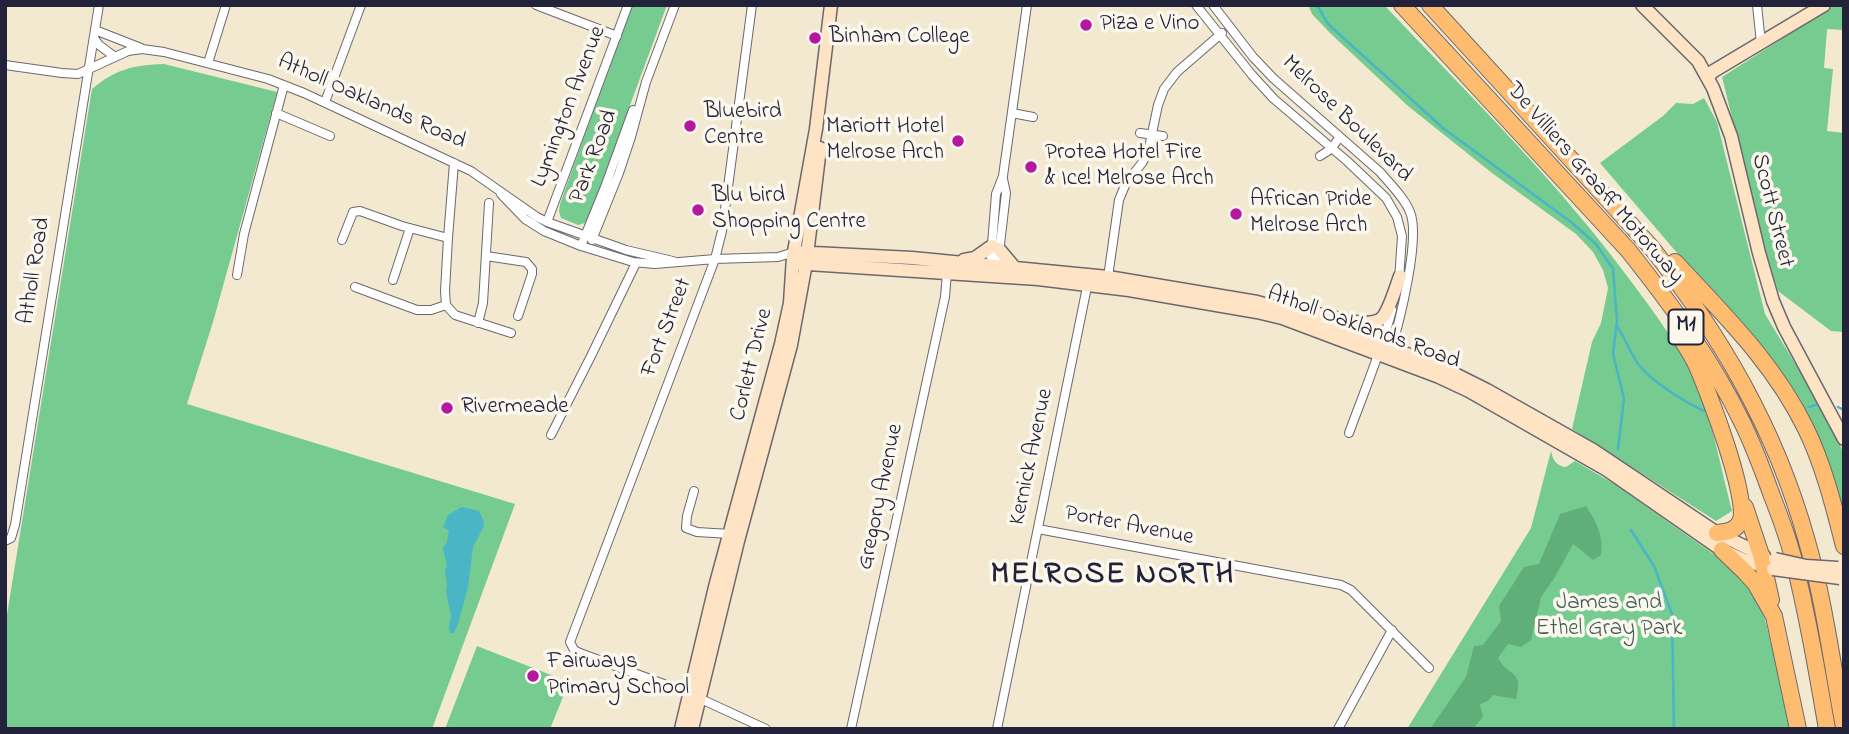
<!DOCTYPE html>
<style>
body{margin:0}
#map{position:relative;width:1849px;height:734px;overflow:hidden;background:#f2e9d0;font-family:"Indie Flower",sans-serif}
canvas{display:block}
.frame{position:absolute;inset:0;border:7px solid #22223b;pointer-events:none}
</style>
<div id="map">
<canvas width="1849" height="734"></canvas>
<div class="frame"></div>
</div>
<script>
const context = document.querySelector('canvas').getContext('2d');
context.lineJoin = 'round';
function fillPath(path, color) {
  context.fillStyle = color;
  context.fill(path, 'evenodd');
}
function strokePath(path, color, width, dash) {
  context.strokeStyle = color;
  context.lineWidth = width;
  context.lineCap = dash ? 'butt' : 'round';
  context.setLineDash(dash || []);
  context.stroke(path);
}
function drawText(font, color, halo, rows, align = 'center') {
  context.font = font + ' "Indie Flower",sans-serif';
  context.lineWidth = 7;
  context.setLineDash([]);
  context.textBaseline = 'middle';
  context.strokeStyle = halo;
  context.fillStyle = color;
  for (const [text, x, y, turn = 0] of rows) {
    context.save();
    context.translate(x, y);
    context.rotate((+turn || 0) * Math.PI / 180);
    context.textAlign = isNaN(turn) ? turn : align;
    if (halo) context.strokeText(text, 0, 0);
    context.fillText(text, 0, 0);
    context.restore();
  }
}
fillPath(new Path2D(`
 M631,5H667L591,211L585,223L578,225L561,218L559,211L560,204Z
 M1308,5H1384C1469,95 1560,184 1633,284C1656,315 1680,347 1696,383C1713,423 1721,469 1732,511L1716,521L1572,429L1592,342L1601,323L1608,288L1603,270L1593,252L1576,234L1492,173L1408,106L1330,33L1312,14Z
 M1835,5H1844V30L1827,29L1824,68L1833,69L1827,131L1844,133V332L1831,331L1778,291L1763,244L1722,77Z
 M164,64L277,92L213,322L187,404L515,504L432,729H5V627L92,89C116,69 134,65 164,64Z
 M1704,98L1717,122L1765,314L1802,375L1844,453V522L1806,417L1781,372L1708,289L1600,163L1663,116L1676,103L1693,104Z
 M1551,451C1553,460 1556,466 1566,467L1575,461L1614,484L1732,567C1747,583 1758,598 1765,619L1792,729H1407L1531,528Z
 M477,646L569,682L550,729H445Z`), '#75cb90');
fillPath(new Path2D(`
 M1586,506C1596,522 1604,535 1601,555L1593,560L1573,544L1555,577L1541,597L1531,640L1521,647L1508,644L1498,658C1509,678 1524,669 1516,699L1493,695L1488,701L1480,704L1483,717L1473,729H1430L1466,677L1474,646L1483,645L1501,621L1499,606L1524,567L1539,564L1560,514Z`), '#60af7a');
fillPath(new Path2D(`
 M462,507L479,511L484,522L483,528L473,547L468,587L458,624L454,633H450L449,627L451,615L446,592L447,585L445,571L447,566L443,548L447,542L449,530L443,527L448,515Z`), '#49b5c5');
strokePath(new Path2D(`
 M1317,5L1328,24L1443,128L1571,222L1596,244L1613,269L1617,321L1613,354L1624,398L1618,449
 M1617,326C1625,338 1630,353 1639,365C1652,382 1685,402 1704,411
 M1809,407L1816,405
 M1838,407L1844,410
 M1631,530L1654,566L1672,614L1674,729`), '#49b5c5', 2.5);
const street = new Path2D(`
 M536,5L617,36
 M752,5L728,187L722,231L715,259L570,642L574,650L580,653L688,693L766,729
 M1196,5L1252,75L1274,99L1347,161L1386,198L1397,217L1402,236L1399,280
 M1213,5L1253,57L1273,78L1380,172C1390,184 1404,197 1410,212C1421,238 1399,324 1390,353
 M1757,5L1761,43
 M95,30L141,48
 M94,38L99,45L115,57
 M208,63L226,5
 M5,65L62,73L78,74L128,51L142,49L164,52L268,79L304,93L471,171L537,217L547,222L626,250L673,261
 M325,102L361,5
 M276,113L330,136
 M1012,113L1033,117
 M1140,133L1163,136
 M1320,156L1331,149L1339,138
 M454,163L448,238L445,291L446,305L455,315L511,333
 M501,194L525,219L544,231L581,246L633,262L655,264L715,259L778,257L794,252
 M547,222L628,5
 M342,240L352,215L353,212L360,211L402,226L448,238
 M592,240L619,173L631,137L646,82L675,5
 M581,246L605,187L633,110
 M486,256L526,262L532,269V274L518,316
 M990,269L996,194L1003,176L1027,5
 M997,270L1006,193L1003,179
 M237,275L244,234L284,85
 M1108,277L1119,200L1126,183L1142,163L1148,152L1158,105L1164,89L1177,72L1222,33
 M393,280L410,228
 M355,287L417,310H431L446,305
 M478,323L483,303L489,203
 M1349,433C1364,392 1381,352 1392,310
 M551,435L591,356L636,263
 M694,491L687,516L686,528L697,532L730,534
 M1038,529L1341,585L1351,590L1429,668
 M5,541L11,538L15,525L99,5
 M851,729L945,297L947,273
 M997,729L1088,282
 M1338,729L1392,630`);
const secondary = new Path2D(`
 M1642,5L1698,61L1713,88L1731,136L1759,253L1773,301L1784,327L1844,439
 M1708,78L1712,72L1824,5
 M999,249L1015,268
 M794,252L912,258L1108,277L1257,302L1287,310L1415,357L1447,370L1487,390L1593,450L1717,533L1764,556
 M964,260L975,258L992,246
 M793,263L1038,279L1129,290L1257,312L1282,318L1439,377L1469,391L1607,470L1722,550L1744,560L1769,568
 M1318,314C1334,317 1371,330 1383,317C1390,308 1396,287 1400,276
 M681,729L716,583L781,344L790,303L793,257L816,129L831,5
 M692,729L738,541L791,345L806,263L820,148`);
const highway = new Path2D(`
 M1402,5L1628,250C1671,304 1712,360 1742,422C1754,446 1763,471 1772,496C1780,516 1787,536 1793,557C1807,613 1817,671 1827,729
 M1430,5L1651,247C1721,336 1775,428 1806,538C1824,599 1832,664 1844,727
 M1675,262C1724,315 1774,363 1806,429C1824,466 1834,507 1844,546
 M1678,334C1684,343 1690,352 1695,362C1706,385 1751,502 1740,522C1736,531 1726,532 1717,533
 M1745,507L1761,555L1771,600
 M1722,550L1744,571L1755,583L1774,616L1798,729`);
strokePath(street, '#6b686f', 10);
strokePath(secondary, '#6b686f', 15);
strokePath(highway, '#6b686f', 18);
strokePath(street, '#fff', 8);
strokePath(secondary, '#fee4c5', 12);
strokePath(highway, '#fdbc6f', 16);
const secondaryBridge = new Path2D(`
 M1775,559L1806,566L1838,568
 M1773,569L1840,578`);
strokePath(secondaryBridge, '#6b686f', 15, []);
strokePath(secondaryBridge, '#fee4c5', 12);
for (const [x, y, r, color] of [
 [1086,25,7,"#b5179e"],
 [815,38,7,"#b5179e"],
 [690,126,7,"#b5179e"],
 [958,141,7,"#b5179e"],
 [1031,167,7,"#b5179e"],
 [698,210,7,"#b5179e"],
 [1236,214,7,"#b5179e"],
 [447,408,7,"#b5179e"],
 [533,676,7,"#b5179e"]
]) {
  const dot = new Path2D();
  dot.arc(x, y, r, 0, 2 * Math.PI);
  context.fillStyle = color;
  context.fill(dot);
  strokePath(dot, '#fbf7ec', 2.5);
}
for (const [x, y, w] of [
 [1686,327,35]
]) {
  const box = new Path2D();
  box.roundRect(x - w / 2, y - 17.5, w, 35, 5);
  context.fillStyle = '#fbf7ec';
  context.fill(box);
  strokePath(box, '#22223b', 2);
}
drawText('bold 21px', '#22223b', null, [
 ["M1",1686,327]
]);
drawText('23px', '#22223b', '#fbf7ec', [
 ["Piza e Vino",1100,25],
 ["Binham College",829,38],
 ["Bluebird",704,113],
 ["Centre",704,139],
 ["Mariott Hotel",944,128,"right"],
 ["Melrose Arch",944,154,"right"],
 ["Protea Hotel Fire",1045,154],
 ["& Ice! Melrose Arch",1045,180],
 ["Blu bird",712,197],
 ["Shopping Centre",712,223],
 ["African Pride",1250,201],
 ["Melrose Arch",1250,227],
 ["Rivermeade",461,408],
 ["Fairways",547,663],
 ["Primary School",547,689]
], 'left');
drawText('23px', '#22223b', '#fbf7ec', [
 ["Atholl Oaklands Road",371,103,24],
 ["Lymington Avenue",570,107,-69],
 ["Melrose Boulevard",1346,120,44],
 ["Park Road",595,157,-69],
 ["De Villiers Graaff Motorway",1594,184,49],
 ["Scott Street",1771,211,76],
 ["Atholl Road",36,271,-81],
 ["Fort Street",668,328,-69],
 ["Atholl Oaklands Road",1363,329,20],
 ["Corlett Drive",753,365,-76],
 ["Kernick Avenue",1033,457,-78],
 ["Gregory Avenue",882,497,-78],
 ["Porter Avenue",1129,527,11]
]);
drawText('23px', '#3f5d59', '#fbf7ec', [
 ["James and",1609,604],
 ["Ethel Gray Park",1609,630]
]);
context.letterSpacing = '2px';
drawText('bold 30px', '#22223b', '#fbf7ec', [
 ["MELROSE NORTH",1113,577]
]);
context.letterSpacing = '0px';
</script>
